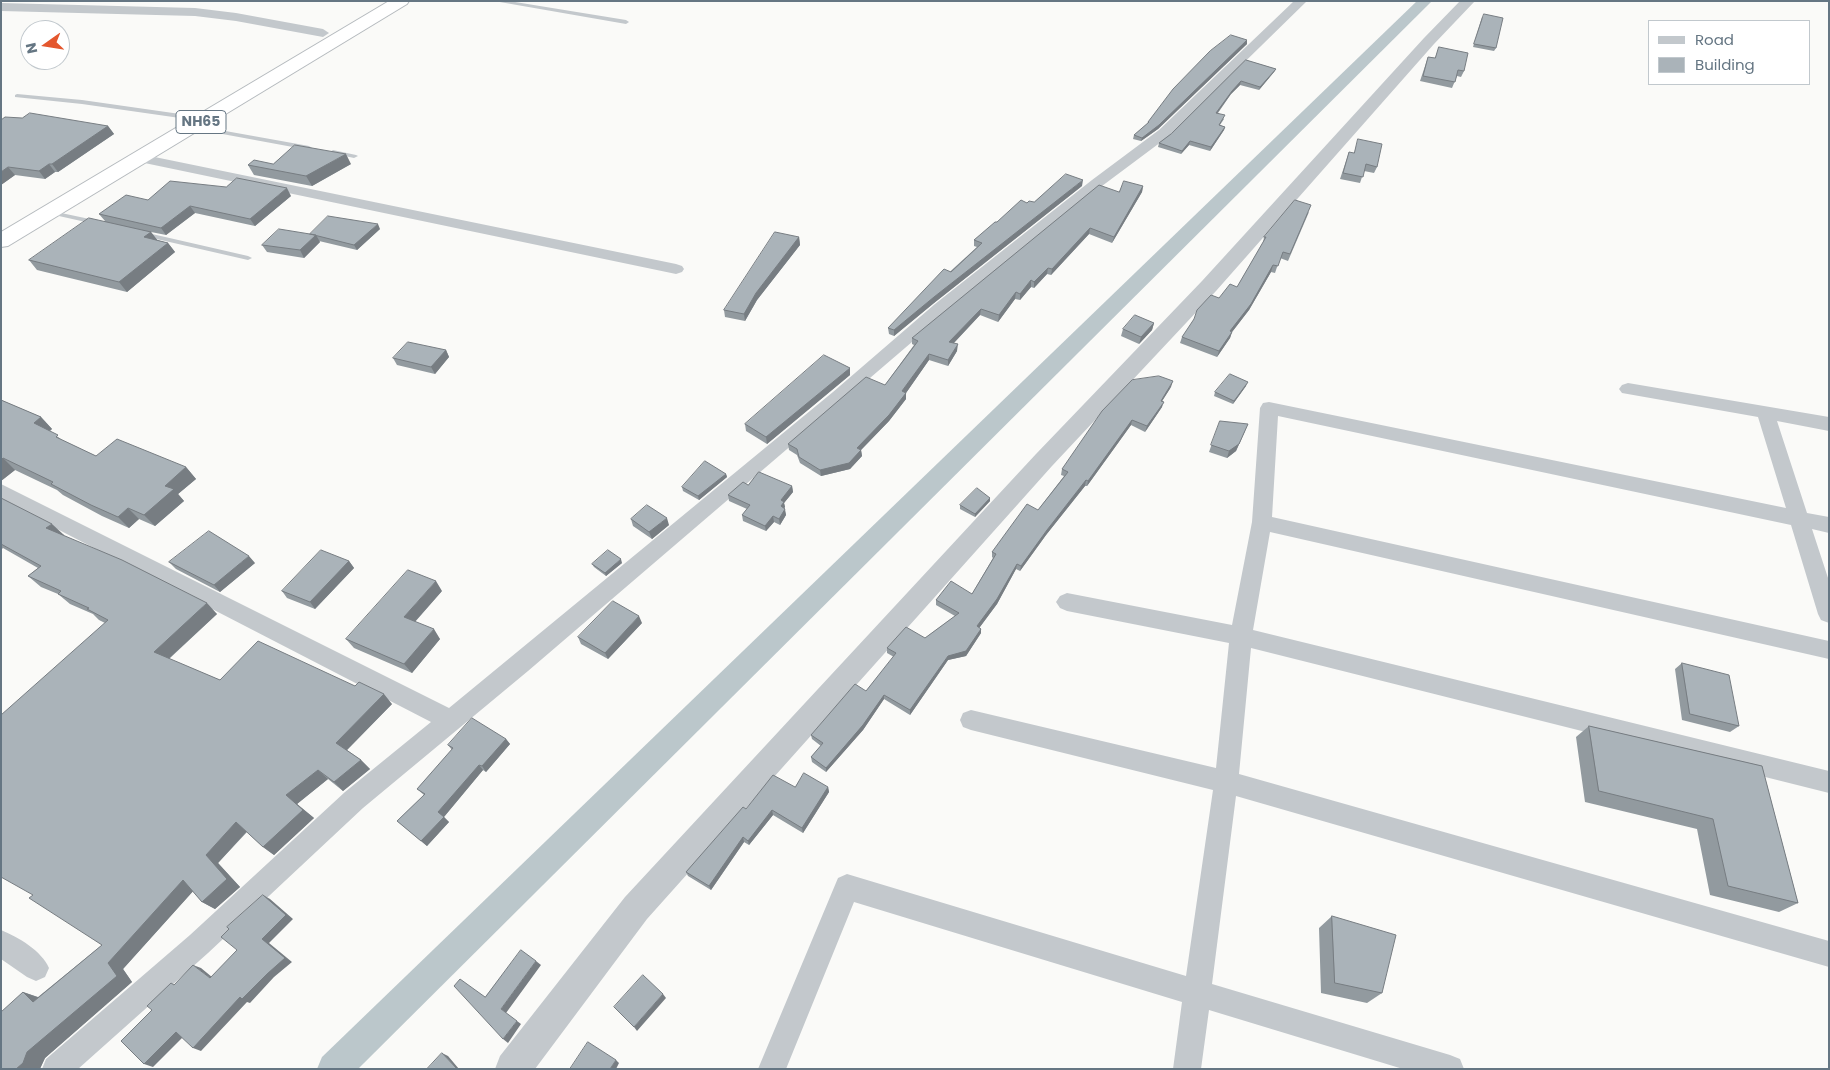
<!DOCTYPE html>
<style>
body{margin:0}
#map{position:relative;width:1830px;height:1070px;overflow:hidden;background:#fafaf8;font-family:Poppins,sans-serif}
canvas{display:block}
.frame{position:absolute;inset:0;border:2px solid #657683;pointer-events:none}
.legend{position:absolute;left:1648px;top:20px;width:162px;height:65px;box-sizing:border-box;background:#fff;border:1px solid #c1c8cd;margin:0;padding:6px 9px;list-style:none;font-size:15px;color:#657683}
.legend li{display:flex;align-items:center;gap:10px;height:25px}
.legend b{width:25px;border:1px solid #c1c8cd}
.north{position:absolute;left:20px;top:20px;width:50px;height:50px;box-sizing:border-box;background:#fff;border:1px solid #c1c8cd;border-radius:50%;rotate:257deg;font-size:14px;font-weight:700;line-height:20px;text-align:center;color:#657683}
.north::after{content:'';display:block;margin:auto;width:18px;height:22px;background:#e4572e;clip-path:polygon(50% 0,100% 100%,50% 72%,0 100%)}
</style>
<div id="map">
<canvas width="1830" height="1070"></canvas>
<div class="frame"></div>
<ul class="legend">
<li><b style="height:6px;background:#c3c8cc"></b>Road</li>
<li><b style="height:14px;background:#aab3b9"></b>Building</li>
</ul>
<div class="north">N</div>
</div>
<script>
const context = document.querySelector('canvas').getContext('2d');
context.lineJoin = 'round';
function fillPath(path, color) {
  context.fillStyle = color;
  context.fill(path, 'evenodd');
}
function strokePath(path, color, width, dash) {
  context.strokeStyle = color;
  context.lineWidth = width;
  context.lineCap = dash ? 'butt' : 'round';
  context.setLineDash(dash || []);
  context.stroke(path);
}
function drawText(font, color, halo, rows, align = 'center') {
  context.font = font + ' Poppins,sans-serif';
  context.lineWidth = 5;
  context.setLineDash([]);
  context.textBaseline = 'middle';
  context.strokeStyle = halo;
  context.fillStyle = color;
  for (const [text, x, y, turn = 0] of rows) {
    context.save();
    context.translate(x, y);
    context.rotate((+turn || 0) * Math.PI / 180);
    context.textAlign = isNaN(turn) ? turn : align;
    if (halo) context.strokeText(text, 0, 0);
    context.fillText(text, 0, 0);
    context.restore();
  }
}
fillPath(new Path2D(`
 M1417,1H1432L358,1069H317L322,1057Z`), '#bbc7cb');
const trunk = new Path2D(`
 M389,1H409L407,4L8,246L1,247V232Z`);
strokePath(trunk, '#b4b9bd', 2);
fillPath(new Path2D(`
 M494,1H509L626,20L629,22L626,24Z
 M17,94L82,100L180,114L183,116L180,118L82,104L15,97V95Z
 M192,125L309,146L312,148L309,150L190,128V126Z
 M333,150L356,155L358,156L354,158L331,153L330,152Z
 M47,210L99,221L103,223L99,225L50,214L46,212Z
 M139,231L248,256L252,258L248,260L139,235Z`), '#c3c8cc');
fillPath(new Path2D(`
 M1294,1H1307L1169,136L1102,186L947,312L528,671L363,808L208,953L78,1069H42L46,1059L190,935L345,792L431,722L1,500V484L449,708L833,392L935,304L1092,180L1159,130Z
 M1,3L195,8L236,13L323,29L329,33L323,37L236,21L195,16L1,11Z
 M140,154L676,264L682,266L684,269L682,272L676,274L135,161L133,158Z
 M1628,383L1829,417V431L1777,421L1807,513L1829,517V533L1812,529L1829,581V623L1821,620L1818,614L1791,525L1278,416L1272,517L1829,641V659L1270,532L1253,630L1829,771V793L1251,648L1239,774L1829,941V967L1236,796L1212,984L1450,1055L1460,1059L1464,1069H1403L1209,1010L1201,1069H1173L1182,1002L854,902L786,1069H758L838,878L847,874L1186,976L1213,790L971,730L963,727L960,720L963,713L971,710L1216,768L1229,643L1067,611L1060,608L1056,602L1060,596L1067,593L1232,625L1252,522L1260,408L1263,403L1269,402L1786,508L1758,417L1622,393L1619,389L1622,385Z
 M1,930C18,937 42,951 49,968L45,977L36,981L27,977L1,959Z`), '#c3c8cc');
fillPath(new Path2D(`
 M1460,1H1475L1434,44L1216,291L1052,466L647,919L535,1069H495L500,1056L625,897L1036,454L1202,281L1424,38Z`), '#c3c8cc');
fillPath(trunk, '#fff');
fillPath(new Path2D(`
 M1482,17L1496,48L1494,51L1473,47Z
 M1247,40V44L1158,129L1141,141L1133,139L1134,135L1147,124L1148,122Z
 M1439,47L1464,71L1461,77L1457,76L1452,88L1420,81L1428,57L1435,58Z
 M1246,60L1276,69L1274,72L1259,90L1240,85L1231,94L1218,113L1224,119L1220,125L1225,127L1224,130L1210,151L1189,145L1181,154L1158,147L1159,143L1171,134Z
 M22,118L108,126L114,134L58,172H55L45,179L15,175L1,185V120Z
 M1349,152L1377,167L1374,173L1364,171L1360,183L1340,179Z
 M273,164H351L312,186L254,175L248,165Z
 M1082,186L934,303L894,336L889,334L888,328L977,247L974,246V240L997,222L1027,203L1034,202Z
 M1143,186L1142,192L1112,243L1089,234L1051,275L1047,274L1034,288L1031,287L1020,300L1015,299L998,322L980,315L954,343L957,351L948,366L929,360L906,393V399L889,421L861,450L862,456L850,469L821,476L800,463L797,455L789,450L788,444L885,385L914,345L912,344V338L1119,192Z
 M291,196L255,226L195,213L166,235L151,232L157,240L168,243L175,252L127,292L37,270L29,260L105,221L99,214L148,200Z
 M1309,212L1288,261L1280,258L1275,273L1271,272L1249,310L1232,332L1230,338L1217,357L1180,343L1182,337L1219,298L1237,287L1263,243L1264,237Z
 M380,229L357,250L319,241L320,242L304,258L267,252L262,245L310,234Z
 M799,237L800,245L757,300L745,321L725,317L724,310Z
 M1154,323L1152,330L1139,344L1121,336L1123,329Z
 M446,350L449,357L435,374L397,365L393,358Z
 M850,368V375L767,444L746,431L745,424Z
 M1246,386L1233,404L1214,396L1215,392Z
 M1171,387L1162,401V407L1145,432L1131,425L1087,486H1085L1046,535L1020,571L1016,569L997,604L979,628L981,633L966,656L948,660L910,715L884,699L863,730L826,772L812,762L811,757L821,746L812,739L811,735L866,691L894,657L887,653V648L925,638L955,616L936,605V600L972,594L993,558L992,557V552L1038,510L1064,476L1061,475L1062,469Z
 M1,400L41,417L52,429L50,431L62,440L96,456L186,467L196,479L178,494L184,501L155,526L139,519L129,528L102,516L63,495L57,490L15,470L1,481Z
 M1220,421L1245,431L1236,451L1227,458L1209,452Z
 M726,474L727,477L699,500L683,491L682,487Z
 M748,485L792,486L793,492L784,503L785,507L784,508L786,515L780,525L774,522L766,531L743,521L742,515L747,509L729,501L728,495Z
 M1,498L64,535H63L217,614L169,659L220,680L392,704L347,750L361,760L370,769L343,791L328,779L297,804L314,818L274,855L263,847L247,832L218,863L240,887L215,909L202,902L193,891L123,969L132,982L45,1058L40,1068L23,992L38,997L102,945L33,895L105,623L99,620L93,614L70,604L58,594L41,587L28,576L38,568L3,548L1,550Z
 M990,498V501L975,517L960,509V505Z
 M631,519L669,525L652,539L633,526Z
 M349,561L354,568L315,609L287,598L282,591Z
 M169,562L255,563L220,592L176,569Z
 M622,563L606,576L594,567L592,564Z
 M442,591L415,622L440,639L412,673L354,648L346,639Z
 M642,623L608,659L581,644L578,637Z
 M1682,663L1739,726L1730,732L1682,720L1675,669Z
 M1589,726L1762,766L1798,903L1779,912L1710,895L1697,829L1585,802L1576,737Z
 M506,739L510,744L486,772L483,770L444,817L449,822L427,846L397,821L424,795L417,789L452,750L448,745Z
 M795,787H828L829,792L803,833L773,815L749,845L744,842L711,890L688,876L686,872L746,809Z
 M1332,916L1382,993L1367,1003L1321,993L1319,928Z`), '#929a9f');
fillPath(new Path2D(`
 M1247,40V44L1158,129L1141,141L1142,138Z
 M1276,69L1274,72L1259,90L1260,87Z
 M1241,81L1240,85L1231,94L1215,116L1216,113L1232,91Z
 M108,126L114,134L58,172L52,164Z
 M1225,127L1224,130L1210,151L1211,147Z
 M1190,141L1189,145L1181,154L1182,151Z
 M346,154L351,164L312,186L306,176Z
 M49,164L55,172L45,179L39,171Z
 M8,167L15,175L1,185V172Z
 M1083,180L1082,186L934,303L894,336V330L934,297Z
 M1143,186L1142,192L1112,243L1114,237Z
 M287,188L291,196L255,226L250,219Z
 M190,206L195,213L166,235L161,228Z
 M378,224L380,229L357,250L354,245Z
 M1090,228L1089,234L1051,275L1052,269Z
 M151,232L158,241L144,237Z
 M316,235L320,242L304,258L300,250Z
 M799,237L800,245L757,300L745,321L744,314L756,293Z
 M168,243L175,252L127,292L119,282Z
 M1273,265L1271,272L1249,310L1232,332L1230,338L1217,357L1219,351L1230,331Z
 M1048,268L1047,274L1034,288V282Z
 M1031,280V287L1020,300V294Z
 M1016,292L1015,299L998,322L999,315Z
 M981,309L980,315L949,348V342Z
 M1154,323L1152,330L1139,344L1141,337Z
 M958,344L957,351L948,366V360Z
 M446,350L449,357L435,374L431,367Z
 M929,354V360L906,393V399L889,421L861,450L862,456L850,469L821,476L820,470L857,448L902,391Z
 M850,368V375L767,444L766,437Z
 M1173,381L1171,387L1159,406L1161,401Z
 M1248,382L1246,386L1233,404L1234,401Z
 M1164,402L1162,407L1145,432L1147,426Z
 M41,417L52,429L45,434L34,423Z
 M1132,420L1131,425L1087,486L1088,481Z
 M1248,424L1236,451L1227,458L1229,451Z
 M3,458L15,470L1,481V460Z
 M186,467L196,479L178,494L184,501L155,526L144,515L165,486Z
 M726,474L727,477L699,500L698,496Z
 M1086,480L1085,486L1046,535L1020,571L1021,566L1047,530Z
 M792,486L793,492L784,503L785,507L782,512L781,500Z
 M990,498V501L975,517V514Z
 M128,508L139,519L129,528L118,517Z
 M785,509L786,515L780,525L779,519Z
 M773,516L774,522L766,531L765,526Z
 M667,518L669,525L652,539L649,532Z
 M52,524L64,535L58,539L46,528Z
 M249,556L255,563L220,592L214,585Z
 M621,559L622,563L606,576L605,573Z
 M349,561L354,568L315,609L310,602Z
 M1017,564L1016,569L997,604L977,631V626Z
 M436,581L442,591L411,626L404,617Z
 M207,603L217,614L165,662L154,652Z
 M639,616L642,623L608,659L605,653Z
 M434,629L440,639L412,673L404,664Z
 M981,629V633L966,656L948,660L910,715V710L948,656Z
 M384,694L392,704L345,752L336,743Z
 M884,695V699L863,730L826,772V768Z
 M506,739L510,744L486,772L482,766Z
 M361,760L370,769L343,791L334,782Z
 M479,765L483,770L443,818L438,812Z
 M318,770L328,779L297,804L314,818L274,855L263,847L286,795Z
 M828,787L829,792L803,833L802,828Z
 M772,810L773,815L749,845L748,841Z
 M444,817L449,822L427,846L421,841Z
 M236,822L248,830L218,863L240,887L215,909L202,902L206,855Z
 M743,837L744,842L711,890L709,886Z
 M183,880L196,888L123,969L132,982L45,1058L40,1069H16L27,1052L108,963Z
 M263,895L270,899L293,919L269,943L292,962L274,977L250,1003L247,1002L201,1051L193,1048L262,939Z
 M536,961L541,965L506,1013L501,1009Z
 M193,965L201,968L218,982L210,978Z
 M23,992L40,998L33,1002Z
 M663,994L666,998L637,1031L634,1027Z
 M517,1021L521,1024L508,1043L503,1039Z
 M176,1032L184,1036L153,1067L144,1064Z
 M442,1053L448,1056L459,1069H457Z
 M616,1060L619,1063L616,1069H610Z`), '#777d82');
const building = new Path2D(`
 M1484,14L1503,18L1496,48L1474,44Z
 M1231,35L1247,40L1159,125L1142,138L1134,135L1149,122H1148L1173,89L1210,51Z
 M1439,47L1468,53L1464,71L1458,70L1455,82L1423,76L1428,57L1435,58Z
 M1246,60L1276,69L1260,87L1241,81L1232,91L1216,113L1225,115L1219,125L1225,127L1211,147L1190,141L1182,151L1159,143L1171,134Z
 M30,113L108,126L52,164H49L39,171L8,167L1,172V120L5,117L22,118Z
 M1358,139L1382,144L1377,167L1366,164L1363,177L1343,173L1349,152L1354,153Z
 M295,145L346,154L306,176L248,165L254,160L273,164Z
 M1066,174L1083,180L934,297L894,330L888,328L944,269L951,272L982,243L974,240L995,222H997L1021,200L1027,203L1029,201L1034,202Z
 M237,178L287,188L250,219L190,206L161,228L99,214L126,195L148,200L170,181L226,187Z
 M1124,181L1143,186L1114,237L1090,228L1052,269L1048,268L1034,282L1031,280L1020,294L1016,292L999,315L981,309L949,342L958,344L948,360L929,354L902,391L906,393L889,415L857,448L861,450L849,463L820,470L799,457L797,449L788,444L866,377L885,385L918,341L912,338L1099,185L1119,192Z
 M1295,200L1311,205L1290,254L1283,252L1278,266L1273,265L1251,304L1230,331L1232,332L1219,351L1182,337L1194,319L1197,310L1211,295L1219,298L1230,284L1237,287L1266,237H1264Z
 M328,216L378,224L354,245L310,234Z
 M89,218L151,232L144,237L168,243L119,282L29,260Z
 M279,229L316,235L300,250L262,245Z
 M775,232L799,237L756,293L744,314L724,310Z
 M1135,315L1154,323L1141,337L1123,329Z
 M408,342L446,350L431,367L393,358Z
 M824,355L850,368L766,437L745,424Z
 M1230,374L1248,382L1234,401L1215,392Z
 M1159,376L1173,381L1161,401L1164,402L1147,426L1132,420L1088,481L1086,480L1047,530L1021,566L1017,564L997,599L977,626L981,629L966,651L948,656L910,710L884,695L863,725L826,768L811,757L823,743L811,735L855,684L866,691L896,653L887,648L906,627L925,638L959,613L936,600L951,581L972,594L996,554L992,552L1027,504L1038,510L1068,472L1062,469L1102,411L1132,380Z
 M1,400L41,417L34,423L58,435L56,437L96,456L117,439L186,467L165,486L174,489L144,515L128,508L118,517L91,505L51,484L53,482L3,458L1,460Z
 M1220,421L1248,424L1239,444L1229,451L1211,445Z
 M705,461L726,474L698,496L682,487Z
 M759,472L792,486L781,500L784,502L781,506L785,509L779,519L773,516L765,526L742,515L750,505L728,495L743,482L748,485Z
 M977,488L990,498L975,514L960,505Z
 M1,498L52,524L46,528L122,560L207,603L154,652L220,680L258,641L355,686L359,682L384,694L336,743L361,760L334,782L318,770L286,795L303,810L263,847L236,822L206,855L227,879L202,902L183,880L108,963L117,976L27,1052L23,1063L16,1069H1V1012L23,992L33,1002L102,945L29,898L33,895L1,877V715L108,620L87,609L89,608L58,594L61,591L28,576L41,566L1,544Z
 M647,505L667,518L649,532L631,519Z
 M209,531L249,556L214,585L169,562Z
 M321,550L349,561L310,602L282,591Z
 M608,550L621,559L605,573L592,564Z
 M408,570L436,581L404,617L434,629L404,664L346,639Z
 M613,601L639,616L605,653L578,637Z
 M1682,663L1729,675L1739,726L1690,714Z
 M472,718L506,739L482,766L479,765L438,812L444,817L421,841L397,821L425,794L417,789L453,748L448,745Z
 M1589,726L1762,766L1798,903L1728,886L1713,819L1599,791Z
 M804,773L828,787L802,828L772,810L748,841L743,837L709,886L686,872L743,807L746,809L773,775L795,787Z
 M263,895L286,915L262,939L285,958L267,974L242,999L240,997L193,1048L176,1032L144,1064L121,1041L152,1010L147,1006L171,983L174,985L193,965L210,978L237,950L221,937L229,929L227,927Z
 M1332,916L1396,935L1382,993L1335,983Z
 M521,950L536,961L501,1009L517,1021L503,1039L454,986L460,979L485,997Z
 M643,975L663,994L634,1027L614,1007Z
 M588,1042L616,1060L610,1069H570Z
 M442,1053L457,1069H427Z`);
fillPath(building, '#aab3b9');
strokePath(building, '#777d82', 1);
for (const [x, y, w] of [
 [201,122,50]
]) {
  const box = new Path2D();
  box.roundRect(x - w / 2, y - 11.5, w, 23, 4);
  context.fillStyle = '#fff';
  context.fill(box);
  strokePath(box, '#657683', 1);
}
drawText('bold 14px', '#657683', null, [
 ["NH65",201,122]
]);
</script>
